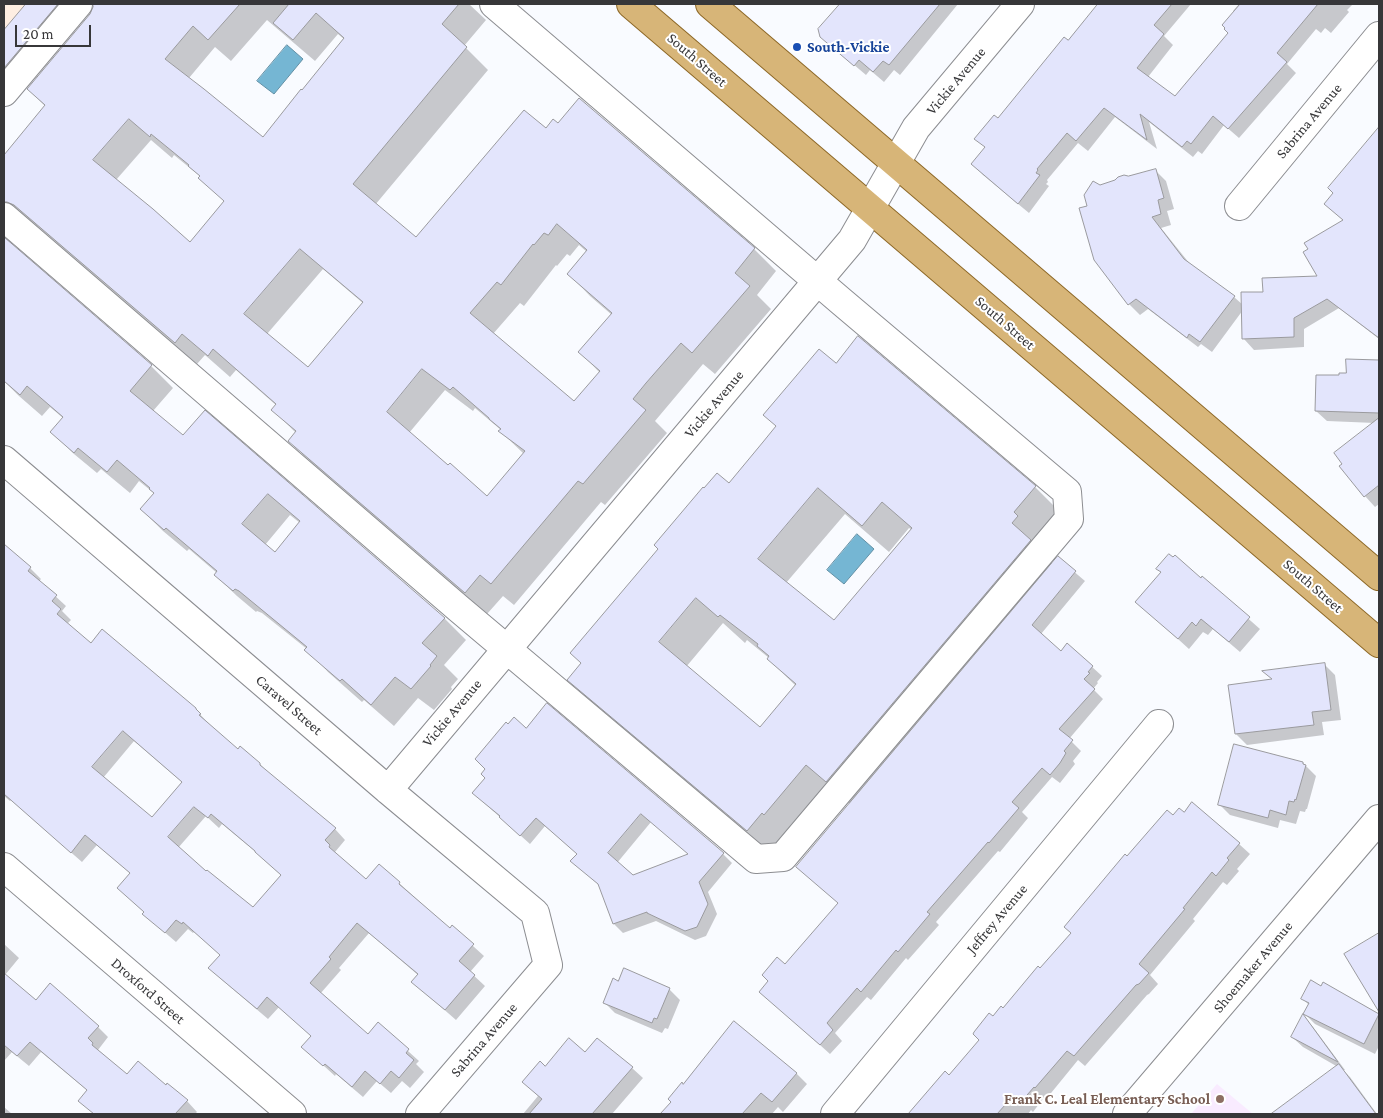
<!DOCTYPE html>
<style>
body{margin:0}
#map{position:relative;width:1383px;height:1118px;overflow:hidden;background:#f9fbff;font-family:"Crimson Pro",serif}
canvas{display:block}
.frame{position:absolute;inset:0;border:5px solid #373739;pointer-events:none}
.scale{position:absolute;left:15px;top:25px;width:76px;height:22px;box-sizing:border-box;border:2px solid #373739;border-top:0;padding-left:6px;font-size:15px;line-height:18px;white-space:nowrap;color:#373739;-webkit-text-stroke:4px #fff;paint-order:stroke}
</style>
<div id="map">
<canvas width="1383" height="1118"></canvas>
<div class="frame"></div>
<div class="scale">20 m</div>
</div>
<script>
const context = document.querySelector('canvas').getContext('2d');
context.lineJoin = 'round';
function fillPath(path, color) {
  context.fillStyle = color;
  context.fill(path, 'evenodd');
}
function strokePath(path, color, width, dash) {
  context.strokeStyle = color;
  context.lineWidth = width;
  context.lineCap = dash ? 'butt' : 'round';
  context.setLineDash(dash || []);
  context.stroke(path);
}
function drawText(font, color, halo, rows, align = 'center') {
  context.font = font + ' "Crimson Pro",serif';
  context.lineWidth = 4;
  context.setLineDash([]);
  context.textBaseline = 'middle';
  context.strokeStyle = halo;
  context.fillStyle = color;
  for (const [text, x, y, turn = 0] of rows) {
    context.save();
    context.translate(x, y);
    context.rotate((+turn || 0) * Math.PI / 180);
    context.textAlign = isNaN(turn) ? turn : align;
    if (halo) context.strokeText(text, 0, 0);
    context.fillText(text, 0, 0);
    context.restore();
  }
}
fillPath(new Path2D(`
 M4,4H27L4,32Z`), '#feeee2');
fillPath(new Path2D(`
 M1217,1084L1253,1114H1191Z`), '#f9ebff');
const water = new Path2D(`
 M287,45L303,59L274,94L257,81Z
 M857,534L874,549L844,584L827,570Z`);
fillPath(water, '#75b6d3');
strokePath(water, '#6290a5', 1);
fillPath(new Path2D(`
 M27,4H66L4,78V31Z
 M96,4H469L486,20L464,46L488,70L375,205L416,239L546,130L558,125L579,99L754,249L776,271L757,295L771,309L715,374L703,364L655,421L667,433L605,505L601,502L514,605L503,596L487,614L311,462L289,441L296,433L273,410L277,406L236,370L230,377L205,355L197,364L38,227L30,223L10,236L11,245L151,366L173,388L153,411L183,437L205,412L444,618L466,640L444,665L458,679L451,687L452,689L434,710L418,698L394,726L364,700L362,702L328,672L307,649L262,613L257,611L256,612L237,596L215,575L217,573L189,549L187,551L163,531L141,509L155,494L139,481L130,493L101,469L97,473L74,454L52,432L63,418L50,407L42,416L19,396L4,381V157L46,107L28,89L91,15ZM267,20L315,61L338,34L345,40L263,139L189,78L215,47L231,61ZM151,140L172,158L174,155L201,177L200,178L225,202L190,244L116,180ZM579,245L587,252L569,274L590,296L612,315L580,352L600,373L574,403L493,334L520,303L524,306L556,265L557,266L567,254L570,256ZM323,269L364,304L308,368L267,334ZM445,390L473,411L475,408L501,430L500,431L524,454L487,497L409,433ZM290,515L300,523L275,554L265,545Z
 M842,4H958L900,75L894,70L884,82L870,70L866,75L833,47L820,29Z
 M1100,4H1191L1164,36L1173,45L1148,77L1175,98L1230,34L1235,12L1233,11L1239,4H1353L1347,10L1349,12L1331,33L1325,28L1321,33L1316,29L1287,64L1296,73L1239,138L1224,125L1202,154L1198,151L1193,157L1149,122L1157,149L1115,117L1088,151L1078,143L1047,180L1048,182L1046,184L1049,186L1029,213L983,175L973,164L986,148L976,139L998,120Z
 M1379,128V339L1339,308L1304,329V347L1254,350L1244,339L1243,310L1212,352L1201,344L1198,347L1148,309L1140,315L1129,304L1095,259L1088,207L1100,186L1155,170L1166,181L1174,209L1167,211L1171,225L1161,228L1190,264L1234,297L1243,305L1264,293L1319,277L1344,221L1325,204L1334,193L1330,188Z
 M859,338L1035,487L1061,513L1038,549L1053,564L1058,558L1085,581L1041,634L1061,652L1068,645L1102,676L1097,682L1098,683L1093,689L1103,699L1069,739L1081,751L1073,761L1075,764L1060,783L1052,777L1022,812L1028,818L1000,852L998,851L936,922L939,925L908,960L906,958L871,1000L867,997L835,1033L842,1041L830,1054L761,992L839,903L850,804L833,790L774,856L595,706L569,680L777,427L765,415L836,365ZM845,514L889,552L909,528L912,530L834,622L786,583ZM723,623L745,643L747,640L769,658L768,659L796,686L760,729L686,667Z
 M1347,361H1379V504L1375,507L1365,496L1375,423L1327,421L1316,411L1340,376L1347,374Z
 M7,549L30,568L41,579L39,581L66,606L62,611L71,620L67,624L91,645L195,709L210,725L238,750L260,764L271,776L335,829L345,840L335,852L340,857H339L366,881L399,883L450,929L452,927L484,956L470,972L485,986L456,1020L424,992L418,975L369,933L339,968L341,970L320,994L368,1036L378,1024L419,1061L416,1064L424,1072L410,1088L402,1081L391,1093L377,1081L363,1097L336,1074L335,1076L314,1057L312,1036L279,1007L268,1019L221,979L210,968L221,955L194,932L193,933L188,929L176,942L155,924L145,913L118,888L131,874L97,845L82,862L11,800L10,801L4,796V656L8,651L4,646V643L10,637L4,632V553ZM134,741L183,783L152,819L103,778ZM206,816L219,828L222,824L257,853L282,876L253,909L206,873L178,848Z
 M1202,578L1260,629L1240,652L1213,629L1208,635L1203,632L1189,649L1137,602Z
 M1324,664L1335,675L1341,720L1322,722L1324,735L1247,745L1236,734L1230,686L1273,680Z
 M526,730L723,854L732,863L708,892L717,914L706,936L695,940L656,921L623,933L614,924L600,886L572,861L578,854L545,826L530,844L483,802ZM651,822L690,854L632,876L617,863Z
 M1303,763L1316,776L1307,809H1306L1305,812L1300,811L1296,824L1280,820L1278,828L1230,815L1219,804Z
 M1192,804L1239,844L1250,854L1237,869L1239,871L1227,885L1223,882L1193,919L1195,921L1150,975L1158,984L1149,994L1147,995L1085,1066L1078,1060L1047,1098L1045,1096L1033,1112L1031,1110L1028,1114H910L945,1073L949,1077L981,1040L993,1018L1004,1010L1072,933L1127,858L1173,817L1184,813Z
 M1379,935V1010L1346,954Z
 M4,944L19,958L5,975L36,1002L98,1027L108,1037L98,1050L103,1054L127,1076L166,1087L187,1101L197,1112L195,1114H94L80,1101L88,1091L41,1052L29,1066L12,1052L4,1061Z
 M619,982L669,989L680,1000L668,1029L665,1028L662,1033L615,1013L604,1002Z
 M1324,984L1379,1016V1046L1375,1054L1315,1024L1304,1013L1309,1005L1302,998L1322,988Z
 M1303,1016L1313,1027L1345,1070H1343L1350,1077L1377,1114H1293L1286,1104L1338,1067L1303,1047L1292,1037Z
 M585,1053L632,1068L643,1078L612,1114H523L538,1096L524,1082L546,1068Z
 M796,1073L807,1084L783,1112L778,1107L772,1114H664L666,1113Z
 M4,1107L12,1114H4Z`), '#0003');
const building = new Path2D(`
 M26,4H58L4,68V30Z
 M93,4H240L208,40L193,26L165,59L204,89L263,137L301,89L302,90L344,38L316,13L293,40L273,23L289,4H459L442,24L467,47L353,184L416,237L524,110L546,128L553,119L558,123L579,98L755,248L735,273L750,286L692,353L681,343L646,383L633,399L646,410L583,484L578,481L491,584L480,575L465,593L288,441L296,431L271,410L276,404L213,349L208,356L182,334L175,343L14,205L7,202H4V155L45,105L27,89L90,14L93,7ZM129,119L150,137L151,134L189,165L188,166L200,176L198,178L224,201L190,242L153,209L93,160ZM557,224L587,250L567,274L612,313L578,352L600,371L574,401L470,313L497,282L501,285L533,244L534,245L544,233L548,235ZM300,249L363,302L308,367L244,314ZM422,369L450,390L453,387L489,418V419L501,429L498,431L525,451L487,496L450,463L448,465L387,412Z
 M840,4H940L889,65L883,61L873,72L859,60L854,66L820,37L818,29Z
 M1098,4H1172L1154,25L1164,34L1137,68L1175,96L1228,33L1224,29L1225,28L1222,25L1240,4H1318L1277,53L1287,62L1228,129L1213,116L1191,144L1187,141L1182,147L1140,114L1147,140L1104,108L1076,141L1067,133L1037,169L1038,170L1036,173L1040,175L1018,204L971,164L985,147L974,139L994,115L998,118L1064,37L1068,40Z
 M1379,127V338L1327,299L1294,318V337L1242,339L1241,292H1263L1262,278L1317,276L1303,252L1308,249L1304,243L1343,220L1324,204L1333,193L1328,188Z
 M1156,169L1164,198L1158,200L1161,214L1152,217L1184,259L1235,296L1200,342L1189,334L1187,338L1136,299L1128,305L1094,260L1079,208L1087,206L1084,195L1093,181L1100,185L1115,180L1118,177L1124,175L1128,176Z
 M4,237L152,365L130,391L183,435L205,410L445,618L422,643L437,656L430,665L431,666L411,689L395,677L371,705L342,679L340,681L304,650L307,647L239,591L235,589L233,591L214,575L217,571L166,528L164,530L140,509L154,493L149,489L150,488L117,460L107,472L78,448L74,453L50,432L63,417L27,386L20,395L4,381ZM268,494L300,521L275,552L242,524Z
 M858,336L1036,486L1014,512L1018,516L1012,523L1031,540L826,782L806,765L764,815L762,813L747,831L567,680L581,663L570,653L658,549L654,545L703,487L704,488L717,473L729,483L763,442L776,426L763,415L819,349L836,363ZM818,488L862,526L882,502L912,528L834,620L758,559ZM696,598L718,617L720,615L758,644L757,646L769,656L767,659L796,684L760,727L659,642Z
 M1346,359L1379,360V413L1315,411L1316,375H1339V373H1346Z
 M1379,418V485L1364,497L1339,466L1342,464L1334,453Z
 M4,544L31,567L28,571L57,595L52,601L61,609L57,614L91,643L102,629L196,708V709L201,714L199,715L238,749L240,746L260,763V765L336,828L325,840L330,845L329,847L366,879L379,864L400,882L399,884L450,928L452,925L474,944L459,961L475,975L445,1010L411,982L418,974L357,923L329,957L331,959L310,983L368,1034L378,1022L409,1049L406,1053L414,1060L399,1078L391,1071L380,1084L365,1071L352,1087L325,1064L323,1066L301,1047L311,1036L267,997L257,1009L208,968L220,955L183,922L182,924L176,920L165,933L142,914L144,912L117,888L130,873L85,835L71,853L4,794ZM123,731L182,782L152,817L92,767ZM194,807L208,818L211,814L255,851V852L281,875L253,907L207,870L206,871L168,837Z
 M1169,554L1173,557L1175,555L1201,578L1202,576L1250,617L1229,642L1201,619L1196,626L1192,622L1178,639L1135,602L1161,572L1156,569Z
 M1058,556L1076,571L1032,625L1061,651L1067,643L1093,666L1088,672L1090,673L1084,679L1095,689L1059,729L1073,740L1064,751L1066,753L1060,763L1050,775L1042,768L1012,802L1019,808L989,843L988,842L927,912L930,914L898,952L896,950L861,992L857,988L827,1023L833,1030L820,1045L759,992L768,981L762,975L777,957L785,964L838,903L796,867Z
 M1325,663L1331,710L1312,712L1314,725L1235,734L1228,685L1272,679L1262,671Z
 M547,703L724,853L699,882L708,904L697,927L685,931L647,913V912L613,924L598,884L570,861L577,854L536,818L520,836L499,817L500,816L472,793L485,778L481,774L485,769L475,759L506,722L508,724L514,717L526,728ZM641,814L688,854L633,875L608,853Z
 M1234,744L1303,762V764L1306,765L1296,800L1295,799L1294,802L1289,801L1286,815L1270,810L1268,818L1218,805Z
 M1192,802L1240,843L1227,858L1229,860L1216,876L1212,872L1183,908L1185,909L1139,964L1149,973L1139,984L1136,985L1074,1056L1067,1051L1035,1088L1034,1087L1021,1102L1014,1095L997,1114H908L945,1071L949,1075L979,1040L973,1034L974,1032L989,1013L993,1016L1001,1006L1003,1008L1038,966L1040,968L1071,933L1064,927L1125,854L1127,856L1167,810L1173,815L1179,808L1184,812Z
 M1379,933V1012L1344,954Z
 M624,968L670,988L657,1019L654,1018L652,1023L603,1003L613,978L618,981Z
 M4,973L36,1000L50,983L99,1026L88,1038L93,1043L92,1045L127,1074L138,1061L166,1085L167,1083L188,1100L175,1114H94L78,1101L87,1090L30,1042L17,1056L4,1045Z
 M1311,980L1321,986L1323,982L1379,1014L1364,1044L1303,1014L1309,1003L1301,999Z
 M1303,1014L1338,1062L1291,1037Z
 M734,1021L797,1073L772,1102L761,1093L742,1114H660L671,1102L668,1099L682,1082L683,1084Z
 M569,1038L585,1052L597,1038L633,1067L592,1114H529L542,1099L522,1082L540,1061L545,1066Z
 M1339,1064L1376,1114H1271Z`);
fillPath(building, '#e3e5fc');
strokePath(building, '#9a9a9e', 1);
const minor = new Path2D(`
 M4,92L78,4
 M1239,206L1379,36
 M4,217L458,608L756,859L783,857L1069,519L1067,492L842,302L494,4
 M4,460L388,790L535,913L548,965L420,1114
 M388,790L852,240L916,128L1020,4
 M4,867L292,1114
 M835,1114L1159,724
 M1127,1114L1379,819`);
const major = new Path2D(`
 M631,4L1379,643
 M710,4L1379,576`);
strokePath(minor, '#8c8d91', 30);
strokePath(major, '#8d6827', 30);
strokePath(minor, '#fff', 28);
strokePath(major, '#d7b578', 28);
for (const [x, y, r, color] of [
 [797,47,5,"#1a4fb4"],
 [1220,1099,5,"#8d6e63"]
]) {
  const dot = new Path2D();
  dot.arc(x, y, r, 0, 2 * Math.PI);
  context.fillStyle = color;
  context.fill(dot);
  strokePath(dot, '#fff', 2);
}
drawText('bold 15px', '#164399', '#fff', [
 ["South-Vickie",807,47]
], 'left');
drawText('15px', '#373739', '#fff', [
 ["South Street",697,60,41],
 ["Vickie Avenue",956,81,-50],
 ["Sabrina Avenue",1309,121,-50],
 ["South Street",1005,323,41],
 ["Vickie Avenue",714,404,-50],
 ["South Street",1313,586,41],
 ["Caravel Street",289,705,41],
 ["Vickie Avenue",452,713,-50],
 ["Jeffrey Avenue",997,919,-50],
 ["Shoemaker Avenue",1253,967,-50],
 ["Droxford Street",148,991,41],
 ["Sabrina Avenue",484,1040,-49]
]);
drawText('bold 15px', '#785e54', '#fff', [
 ["Frank C. Leal Elementary School",1210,1099]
], 'right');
</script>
